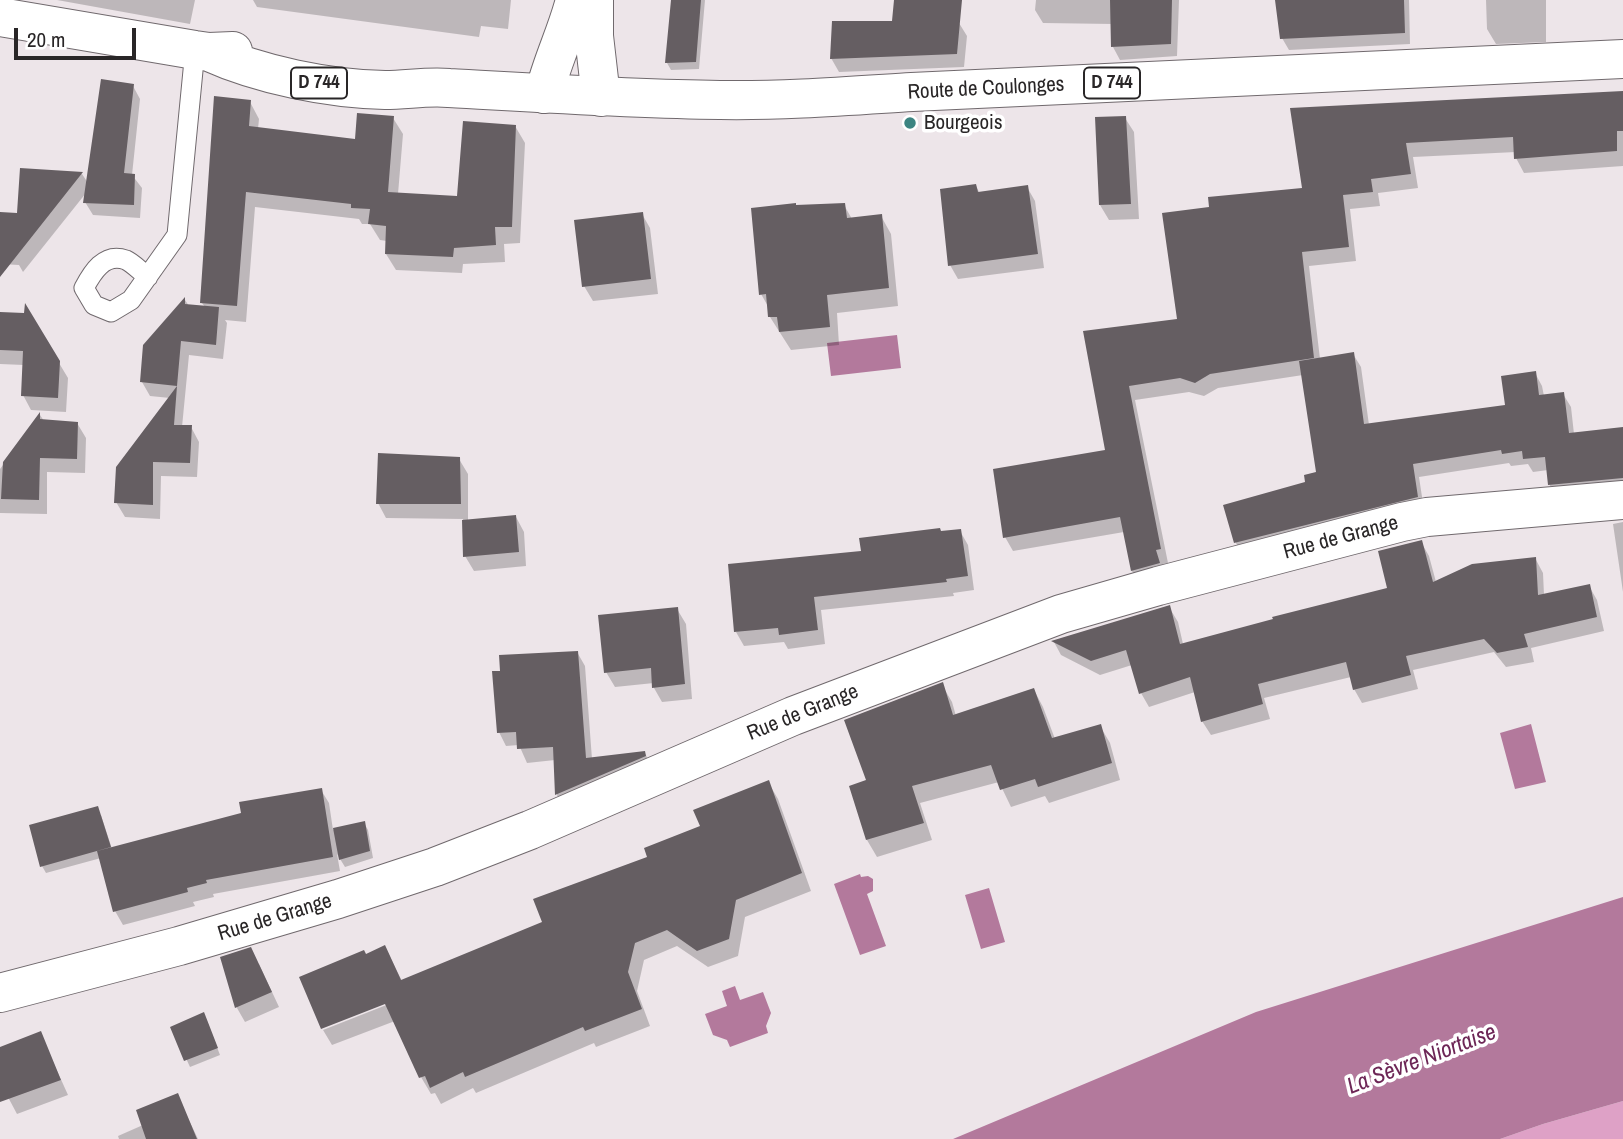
<!DOCTYPE html>
<meta charset="utf-8">
<style>
body{margin:0}
#map{position:relative;width:1623px;height:1139px;overflow:hidden;background:#ede5e9;font-family:"Archivo Narrow",sans-serif}
canvas{display:block}
.scale{position:absolute;left:14px;top:28px;width:122px;height:32px;box-sizing:border-box;border:4px solid #292627;border-top:0;padding-left:9px;font-size:21px;line-height:24px;white-space:nowrap;color:#292627;-webkit-text-stroke:5px #fff;paint-order:stroke}
</style>
<div id="map">
<canvas width="1623" height="1139"></canvas>
<div class="scale">20 m</div>
</div>
<script>
const context = document.querySelector('canvas').getContext('2d');
context.lineJoin = 'round';
function fillPath(path, color) {
  context.fillStyle = color;
  context.fill(path, 'evenodd');
}
function strokePath(path, color, width, dash) {
  context.strokeStyle = color;
  context.lineWidth = width;
  context.lineCap = dash ? 'butt' : 'round';
  context.setLineDash(dash || []);
  context.stroke(path);
}
function drawText(font, color, halo, rows, align = 'center') {
  context.font = font + ' "Archivo Narrow",sans-serif';
  context.lineWidth = 7;
  context.setLineDash([]);
  context.textBaseline = 'middle';
  context.strokeStyle = halo;
  context.fillStyle = color;
  for (const [text, x, y, turn = 0] of rows) {
    context.save();
    context.translate(x, y);
    context.rotate((+turn || 0) * Math.PI / 180);
    context.textAlign = isNaN(turn) ? turn : align;
    if (halo) context.strokeText(text, 0, 0);
    context.fillText(text, 0, 0);
    context.restore();
  }
}
fillPath(new Path2D(`
 M1623,1101V1139H1500L1543,1124Z`), '#dea1c6');
fillPath(new Path2D(`
 M897,335L901,368L831,376L827,343Z
 M1531,724L1546,782L1515,789L1500,733Z
 M860,874L861,877L868,876L873,879V891L867,894L886,946L860,955L834,884Z
 M989,888L1005,942L981,949L965,895Z
 M1623,897V1101L1543,1124L1500,1139H953L1256,1012Z
 M735,986L740,1000L763,992L771,1013L766,1026L768,1033L730,1047L727,1040L713,1035L705,1014L727,1006L722,991Z`), '#b3799c');
fillPath(new Path2D(`
 M57,0H195L190,24Z
 M253,0H511L508,29L481,26L479,37L257,7Z
 M673,0H705L699,69L671,70L667,63Z
 M1036,0H1179L1177,56L1120,60L1113,47V24L1043,23L1035,10Z
 M1277,0H1409L1410,44L1289,50L1282,38Z
 M1486,0H1546V42L1496,44L1487,29Z
 M959,23L967,36L964,67L839,72L831,58Z
 M133,86L140,99L132,175L142,188L140,218L93,215L85,202L86,193L23,272L19,265L0,264V214L18,215L21,170L82,174L88,183Z
 M1623,93V166L1524,173L1516,158V152L1413,157L1418,188L1378,193L1380,206L1350,209L1356,261L1309,266L1320,359L1353,354L1361,367L1369,425L1507,407L1535,373L1542,386L1544,396L1563,394L1571,407L1574,434L1623,429V491L1557,497L1549,484L1548,470L1533,472L1528,464L1511,466L1509,463L1419,477L1424,510L1243,556L1236,543L1225,506L1307,483L1318,474L1303,375L1218,388L1204,396L1189,392L1135,400L1168,563L1163,564L1166,577L1140,585L1132,571L1124,532L1013,551L1005,537L1107,451L1085,332L1179,320L1211,209L1304,189L1292,109Z
 M250,102L259,119L258,129L357,141L393,118L403,134L398,194L459,198L515,126L525,143L520,243L504,244L505,262L463,264L462,273L396,270L386,254L387,241L380,240L370,224H362L359,219L255,207L246,322L225,320L227,323L223,359L189,355L182,427H191L199,442L197,477L161,476L160,519L125,517L116,502L170,398L150,396L142,382L145,346L185,300L189,306L205,307L202,303Z
 M1125,118L1134,132L1139,219L1109,220L1100,205Z
 M976,186L980,194L1027,187L1035,201L1044,268L958,279L950,265Z
 M844,205L852,219L881,216L891,234L898,306L837,313L839,345L791,350L770,317L769,308L761,294Z
 M642,214L650,228L658,294L593,301L584,286Z
 M26,308L68,378L66,412L31,410L23,395L24,365L0,364V313L26,315Z
 M40,415L44,421L77,423L86,438L85,473L47,472V514L0,513V469Z
 M459,459L468,474V521L516,517L524,532L526,566L474,571L465,556L463,519L386,518L378,503Z
 M1623,522V592L1613,524Z
 M960,531L968,545L974,590L953,593L954,596L821,610L825,644L788,649L784,642L744,646L736,632L863,552L941,533Z
 M1421,542L1429,556L1436,582L1535,558L1543,573L1544,595L1589,586L1597,600L1604,631L1531,648L1534,662L1506,667L1494,652L1413,670L1418,689L1362,703L1354,689L1351,677L1264,698L1270,719L1211,735L1202,721L1195,692L1149,707L1141,693L1132,665L1100,675L1061,655L1054,642L1169,607L1178,622L1183,644L1390,589Z
 M677,609L686,624L692,699L662,702L654,688V683L615,687L606,672Z
 M577,652L585,666L592,759L644,752L652,766L564,808L557,795L555,760L527,763L519,745L506,746L499,732Z
 M942,685L952,702L956,716L1034,690L1043,707L1055,739L1100,726L1110,743L1120,780L1049,803L1045,796L1011,807L999,782L920,803L932,840L877,857L867,840L851,787L868,781Z
 M768,782L778,799L811,891L745,917L738,956L708,967L677,946L644,960L637,991L650,1026L596,1047L594,1043L476,1093L473,1088L441,1104L435,1093L431,1094L421,1077L395,1021L332,1045L323,1030L394,1002L365,956L385,947L402,981L545,923L702,827Z
 M321,790L329,803L333,830L364,823L368,830L373,858L345,867L337,854L340,871L213,894L214,897L193,902L195,906L123,925L115,911L101,858L46,873L42,866L101,815L112,849L243,814Z
 M222,958L259,964L279,1007L245,1022L237,1008Z
 M207,1021L220,1055L190,1067L172,1028Z
 M40,1033L68,1095L17,1114L9,1099L0,1072V1049Z
 M177,1095L198,1139H119L118,1136L143,1125Z`), '#0003');
fillPath(new Path2D(`
 M671,0H701L696,62L665,63Z
 M894,0H962L957,54L830,59L832,21H892Z
 M1110,0H1172L1171,44L1111,47Z
 M1275,0H1404L1405,33L1280,39Z
 M101,79L134,84L124,173L135,174L134,205L83,203Z
 M1623,91V131H1617V151L1514,159L1513,137L1406,143L1411,174L1371,179L1373,192L1343,195L1349,247L1302,252L1314,358L1210,374L1195,383L1180,378L1129,386L1161,549L1156,550L1160,563L1131,571L1120,517L1003,538L993,469L1105,450L1083,331L1177,319L1162,213L1209,207L1208,197L1302,188L1290,108Z
 M214,96L251,100L249,126L355,139L357,113L394,116L388,192L457,196L463,121L516,125L512,227H495L496,245L454,248L453,257L385,254L386,226L368,224L370,209L351,208V204L246,192L237,306L200,303Z
 M1126,116L1131,204L1099,205L1095,117Z
 M20,168L83,172L0,277V212L17,213Z
 M976,184L978,192L1028,185L1038,254L948,266L940,189Z
 M796,203V205L845,203L847,218L882,214L889,288L827,295L830,327L779,332L777,317H768L766,294L759,295L751,208Z
 M643,212L651,279L582,287L574,220Z
 M185,297V304L219,307L216,345L181,341L177,386L140,382L143,345Z
 M25,303L60,361L58,398L21,396L23,351L0,350V312L24,313Z
 M1354,352L1364,424L1505,405L1501,376L1536,371L1539,395L1564,392L1569,433L1623,427V478L1548,485L1545,457L1523,459L1522,451L1502,454L1501,450L1413,464L1418,497L1234,543L1223,505L1305,482L1304,475L1316,472L1299,361Z
 M177,386L174,425H192L190,463L153,462V505L114,503L116,467Z
 M40,412V419L78,422L77,459L40,458L39,500L1,499L3,462Z
 M378,453L460,457L461,504H376Z
 M516,515L519,552L463,557L462,520Z
 M940,528L941,531L961,529L968,576L946,579L947,582L814,597L818,630L779,635L778,628L734,632L728,564L861,551L859,538Z
 M1422,540L1433,582L1472,564L1536,557L1538,595L1590,584L1597,617L1524,634L1528,647L1497,653L1484,639L1406,656L1411,675L1353,690L1346,662L1258,684L1263,704L1201,722L1190,677L1139,694L1126,650L1091,661L1051,641L1170,605L1180,644L1273,619L1272,617L1387,588L1378,551Z
 M678,607L685,684L652,688L651,668L604,673L598,615Z
 M578,651L586,758L645,751L646,756L555,795L553,747L517,749L516,732L497,733L492,671H500L499,655Z
 M943,682L953,715L1034,688L1052,738L1101,724L1112,763L1038,787L1035,779L1000,790L991,765L912,786L924,823L866,840L849,786L866,780L844,720Z
 M769,780L802,873L736,900L729,939L697,951L667,930L635,943L628,972L642,1009L585,1031L583,1027L465,1077L463,1072L430,1088L425,1076L419,1078L385,1004L321,1029L299,977L364,950L366,954L385,945L401,980L542,922L533,899L647,857L644,848L700,826L693,810Z
 M322,788L333,857L206,880L207,883L187,888L188,892L113,912L97,851L241,813L239,802Z
 M98,806L111,847L40,867L29,825Z
 M365,821L370,851L339,860L333,828Z
 M251,947L272,992L235,1008L220,957Z
 M204,1012L218,1048L184,1061L170,1027Z
 M41,1031L61,1080L0,1102V1047Z
 M178,1093L197,1139H146L136,1110Z`), '#655e62');
const lane = new Path2D(`
 M148,277C141,272 133,263 126,260C104,252 92,273 84,288L94,305L111,312L131,300L177,235L195,50`);
const street = new Path2D(`
 M0,993L179,946L338,899L435,867L530,830L793,716L1061,614L1158,586L1402,522L1427,517L1623,500`);
const secondary = new Path2D(`
 M594,0V36L601,97
 M544,94C552,61 567,32 575,0`);
const primary = new Path2D(`
 M0,17L195,50L209,52L233,51
 M209,52C260,75 329,89 385,90C407,90 427,86 449,88C539,93 629,99 720,100C784,101 848,96 912,92L1623,59`);
strokePath(lane, '#70696d', 21);
strokePath(street, '#70696d', 40);
strokePath(secondary, '#70696d', 40);
strokePath(primary, '#70696d', 40);
strokePath(lane, '#fff', 19);
strokePath(street, '#fff', 38);
strokePath(secondary, '#fff', 38);
strokePath(primary, '#fff', 38);
for (const [x, y, r, color] of [
 [910,123,7,"#3c8481"]
]) {
  const dot = new Path2D();
  dot.arc(x, y, r, 0, 2 * Math.PI);
  context.fillStyle = color;
  context.fill(dot);
  strokePath(dot, '#fff', 2.5);
}
for (const [x, y, w] of [
 [319,83,56],
 [1112,83,56]
]) {
  const box = new Path2D();
  box.roundRect(x - w / 2, y - 15.5, w, 31, 5);
  context.fillStyle = '#fff';
  context.fill(box);
  strokePath(box, '#292627', 2);
}
drawText('bold 19px', '#292627', null, [
 ["D 744",319,83],
 ["D 744",1112,83]
]);
drawText('21px', '#292627', '#fff', [
 ["Route de Coulonges",986,89,-3],
 ["Rue de Grange",1341,538,-15],
 ["Rue de Grange",803,713,-22],
 ["Rue de Grange",275,918,-17]
]);
drawText('21px', '#292627', '#fff', [
 ["Bourgeois",924,123]
], 'left');
drawText('italic 23px', '#6d2656', '#fff', [
 ["La Sèvre Niortaise",1422,1060,-21]
]);
</script>
